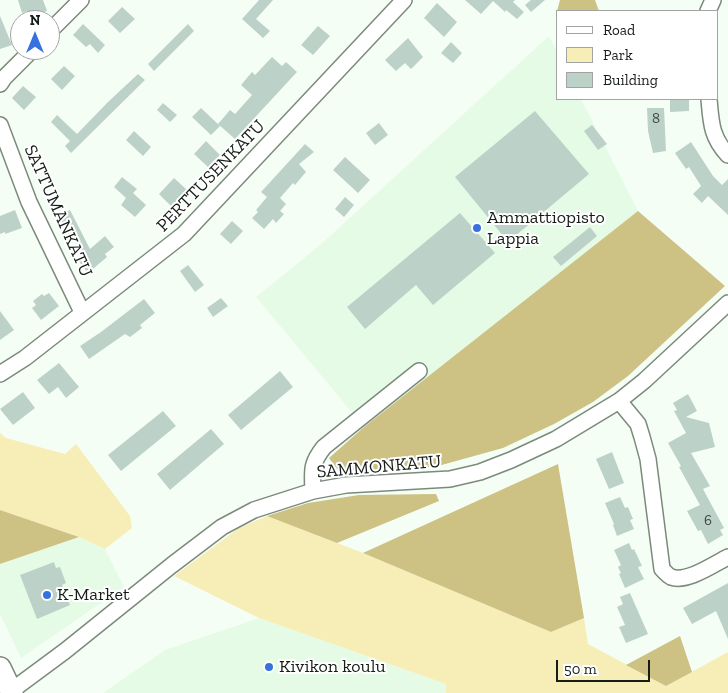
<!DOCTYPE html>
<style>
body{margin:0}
#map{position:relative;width:728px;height:693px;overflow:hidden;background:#f5fef5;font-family:"Zilla Slab",serif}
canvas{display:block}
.legend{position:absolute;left:556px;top:10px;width:162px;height:90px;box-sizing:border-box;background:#fff;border:1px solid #a2a4a2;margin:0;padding:6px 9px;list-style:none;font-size:15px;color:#161c17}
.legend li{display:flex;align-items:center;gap:10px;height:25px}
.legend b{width:25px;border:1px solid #a2a4a2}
.north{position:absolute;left:10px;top:10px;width:50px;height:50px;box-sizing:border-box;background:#fff;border:1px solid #a2a4a2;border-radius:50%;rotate:0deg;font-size:14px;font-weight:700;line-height:20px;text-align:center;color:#161c17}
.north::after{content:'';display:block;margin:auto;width:18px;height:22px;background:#3671e0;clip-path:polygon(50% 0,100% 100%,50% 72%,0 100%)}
.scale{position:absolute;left:556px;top:660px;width:94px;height:22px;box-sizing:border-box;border:2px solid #161c17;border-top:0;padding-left:6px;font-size:15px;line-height:18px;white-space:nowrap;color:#161c17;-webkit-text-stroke:4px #fff;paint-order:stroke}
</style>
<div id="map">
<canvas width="728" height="693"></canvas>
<ul class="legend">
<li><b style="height:6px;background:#fff"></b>Road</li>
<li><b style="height:14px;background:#f7eeb7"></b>Park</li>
<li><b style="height:14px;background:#bcd2c9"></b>Building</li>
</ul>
<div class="north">N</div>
<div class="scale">50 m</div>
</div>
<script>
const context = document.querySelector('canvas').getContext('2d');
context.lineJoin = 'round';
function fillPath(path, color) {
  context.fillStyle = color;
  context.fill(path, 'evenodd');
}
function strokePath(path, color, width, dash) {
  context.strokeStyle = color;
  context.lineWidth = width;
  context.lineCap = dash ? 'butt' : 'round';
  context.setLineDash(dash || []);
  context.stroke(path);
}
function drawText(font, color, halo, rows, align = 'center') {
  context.font = font + ' "Zilla Slab",serif';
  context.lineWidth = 4;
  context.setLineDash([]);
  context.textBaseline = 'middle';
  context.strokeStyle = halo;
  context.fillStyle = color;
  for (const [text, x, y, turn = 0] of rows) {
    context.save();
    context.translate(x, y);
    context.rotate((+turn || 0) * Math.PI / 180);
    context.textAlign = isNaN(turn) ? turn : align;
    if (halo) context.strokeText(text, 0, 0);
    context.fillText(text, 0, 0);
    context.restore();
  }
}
fillPath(new Path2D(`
 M549,36L557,51V99H581L638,211L364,427L256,297L320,245Z
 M79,537L105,549L124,587L21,658L0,614V564Z
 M259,618L446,684V693H103L165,650Z`), '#e5fbe6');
fillPath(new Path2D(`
 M0,433L6,438L65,454L76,444L130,516L132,528L105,549L79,537L0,510Z
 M267,516L363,553L551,632L584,618L588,644L666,686L728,652V693H446V684L259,618L174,576L239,528Z`), '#f7eeb7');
fillPath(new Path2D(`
 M560,0H595L599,11H557Z
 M638,211L725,286L628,376L593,402L554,424L503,448L438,466L382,471L338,470L329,458L364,427Z
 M558,464L584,618L551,632L363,553Z
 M436,494L439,501L337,543L267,516L308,503L359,495Z
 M0,510L79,537L0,564Z
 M680,636L692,672L666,686L626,665Z`), '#cdc283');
fillPath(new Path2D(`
 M18,0H43L47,11L29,17L27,11L22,13Z
 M259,0H273L256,19L270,31L263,38L242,19Z
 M465,0H515L513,2L524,12L517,19L506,10L505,12L493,1L481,14Z
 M531,0H545L531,12L525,5Z
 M437,3L457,22L444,37L424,18Z
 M122,7L135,19L120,33L108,21Z
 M0,16L12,45L0,49Z
 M83,24L105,45L98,53L90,44L86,47L73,35Z
 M188,24L194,31L154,71L148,64Z
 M318,26L330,36L313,55L301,45Z
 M408,38L423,57L411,69L405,63L396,71L385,60Z
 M451,42L462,53L453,63L441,53Z
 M272,57L282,66L286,62L297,72L235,139L218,124L230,110L235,114L252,95L241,85L252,72L255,75Z
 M64,66L75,76L62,90L51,79Z
 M138,74L145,80L71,153L65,146L70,141L51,122L57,115L77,134L108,102Z
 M23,86L36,97L24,110L12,98Z
 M670,99H689V111L670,112Z
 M163,103L177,115L170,122L157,110Z
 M201,108L220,126L211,135L192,117Z
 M647,108H664L666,151L653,153L648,131Z
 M535,111L589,174L508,242L455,177Z
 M379,123L388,135L375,145L366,133Z
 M592,125L607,144L598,150L584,131Z
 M134,131L151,147L143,156L126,140Z
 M206,141L220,155L208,167L194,154Z
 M691,142L713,176L722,185L728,179V215L708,196L702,203L693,194L701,186L689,167L686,169L675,153Z
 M305,144L314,152L299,164L306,172L295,185L293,183L280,198L286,204L280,211L284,214L276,223L273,219L264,229L252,218L258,212L256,210L267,197L261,192Z
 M345,157L370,180L358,193L333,170Z
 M122,177L137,189L133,193L146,205L135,217L121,205L126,198L114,187Z
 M174,178L187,190L172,207L159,194Z
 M345,197L354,205L344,217L335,209Z
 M15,210L22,228L5,234V232L0,234V216Z
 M70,210L90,249L105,236L114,247L105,254L107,257L88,273L77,259L84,254L74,240L69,242L56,218Z
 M460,213L495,253L433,305L416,285L365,329L347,307Z
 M232,221L243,231L231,244L220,234Z
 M590,227L597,236L561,266L553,257Z
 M188,265L204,285L195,292L180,271Z
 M49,293L59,306L41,320L32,308L36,305L33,301L42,294L44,296Z
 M221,298L228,306L213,317L207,308Z
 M144,299L155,313L140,325L142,328L130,337L125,334L89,359L80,346L101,332Z
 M0,311L14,330L0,340Z
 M59,363L79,387L66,398L58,387L49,394L37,380Z
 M280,371L293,387L241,430L228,415Z
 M23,392L35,408L13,425L0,409Z
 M688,394L697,411L686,417L709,423L715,447L691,453L710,486L703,489L724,528L720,530L723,535L708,544L701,530L698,531L687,511L700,505L679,467L681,466L668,443L686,433L674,411L677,410L673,403Z
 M163,411L176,426L121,471L108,455Z
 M211,429L224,444L170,490L157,474Z
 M612,452L624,483L609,489L596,459Z
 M620,497L625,508L628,507L633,519L630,520L634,529L617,536L613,525L614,524L605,503Z
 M629,543L632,550L634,549L642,566L638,567L644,579L625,588L619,574L621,573L618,567L621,565L614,550Z
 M54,562L56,568L60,567L66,583L62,585L70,605L37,619L20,575Z
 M728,583V639L716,611L692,624L683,608Z
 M630,593L648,634L626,643L619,627L625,625L617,607L623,604L620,597Z`), '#bcd2c9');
const minor = new Path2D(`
 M708,11L713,0
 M50,31L81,0
 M0,84L4,78L32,50
 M709,99C711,122 711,137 728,155
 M0,125L29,202L82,312
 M0,374L25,358L184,234L404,0
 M619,401L638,424L642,437L648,459L662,569C665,572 667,575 671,577C687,583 714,564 728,557
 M313,491C312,470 311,463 324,447L419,371
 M11,691L65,651L172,565L222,527L254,510L313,491L346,485L450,479L480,472L511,460L556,439L619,401L644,381L728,303`);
const secondary = new Path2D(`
 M0,668L12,693`);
strokePath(minor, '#7c8a7c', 18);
strokePath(secondary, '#7c8a7c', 24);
strokePath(minor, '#fff', 15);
strokePath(secondary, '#fff', 21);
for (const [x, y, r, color] of [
 [477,228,5,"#3671e0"],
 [47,595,5,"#3671e0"],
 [269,667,5,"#3671e0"]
]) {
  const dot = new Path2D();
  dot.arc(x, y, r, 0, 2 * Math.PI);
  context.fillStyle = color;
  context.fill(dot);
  strokePath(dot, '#fff', 2);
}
drawText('15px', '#404a44', null, [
 ["8",656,119],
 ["6",708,521]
]);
drawText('18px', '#161c17', '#fff', [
 ["PERTTUSENKATU",211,176,-46],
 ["SATTUMANKATU",58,211,66],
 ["SAMMONKATU",379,467,-5]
]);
drawText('18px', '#161c17', '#fff', [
 ["Ammattiopisto",487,218],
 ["Lappia",487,239],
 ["K-Market",57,595],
 ["Kivikon koulu",279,667]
], 'left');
</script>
